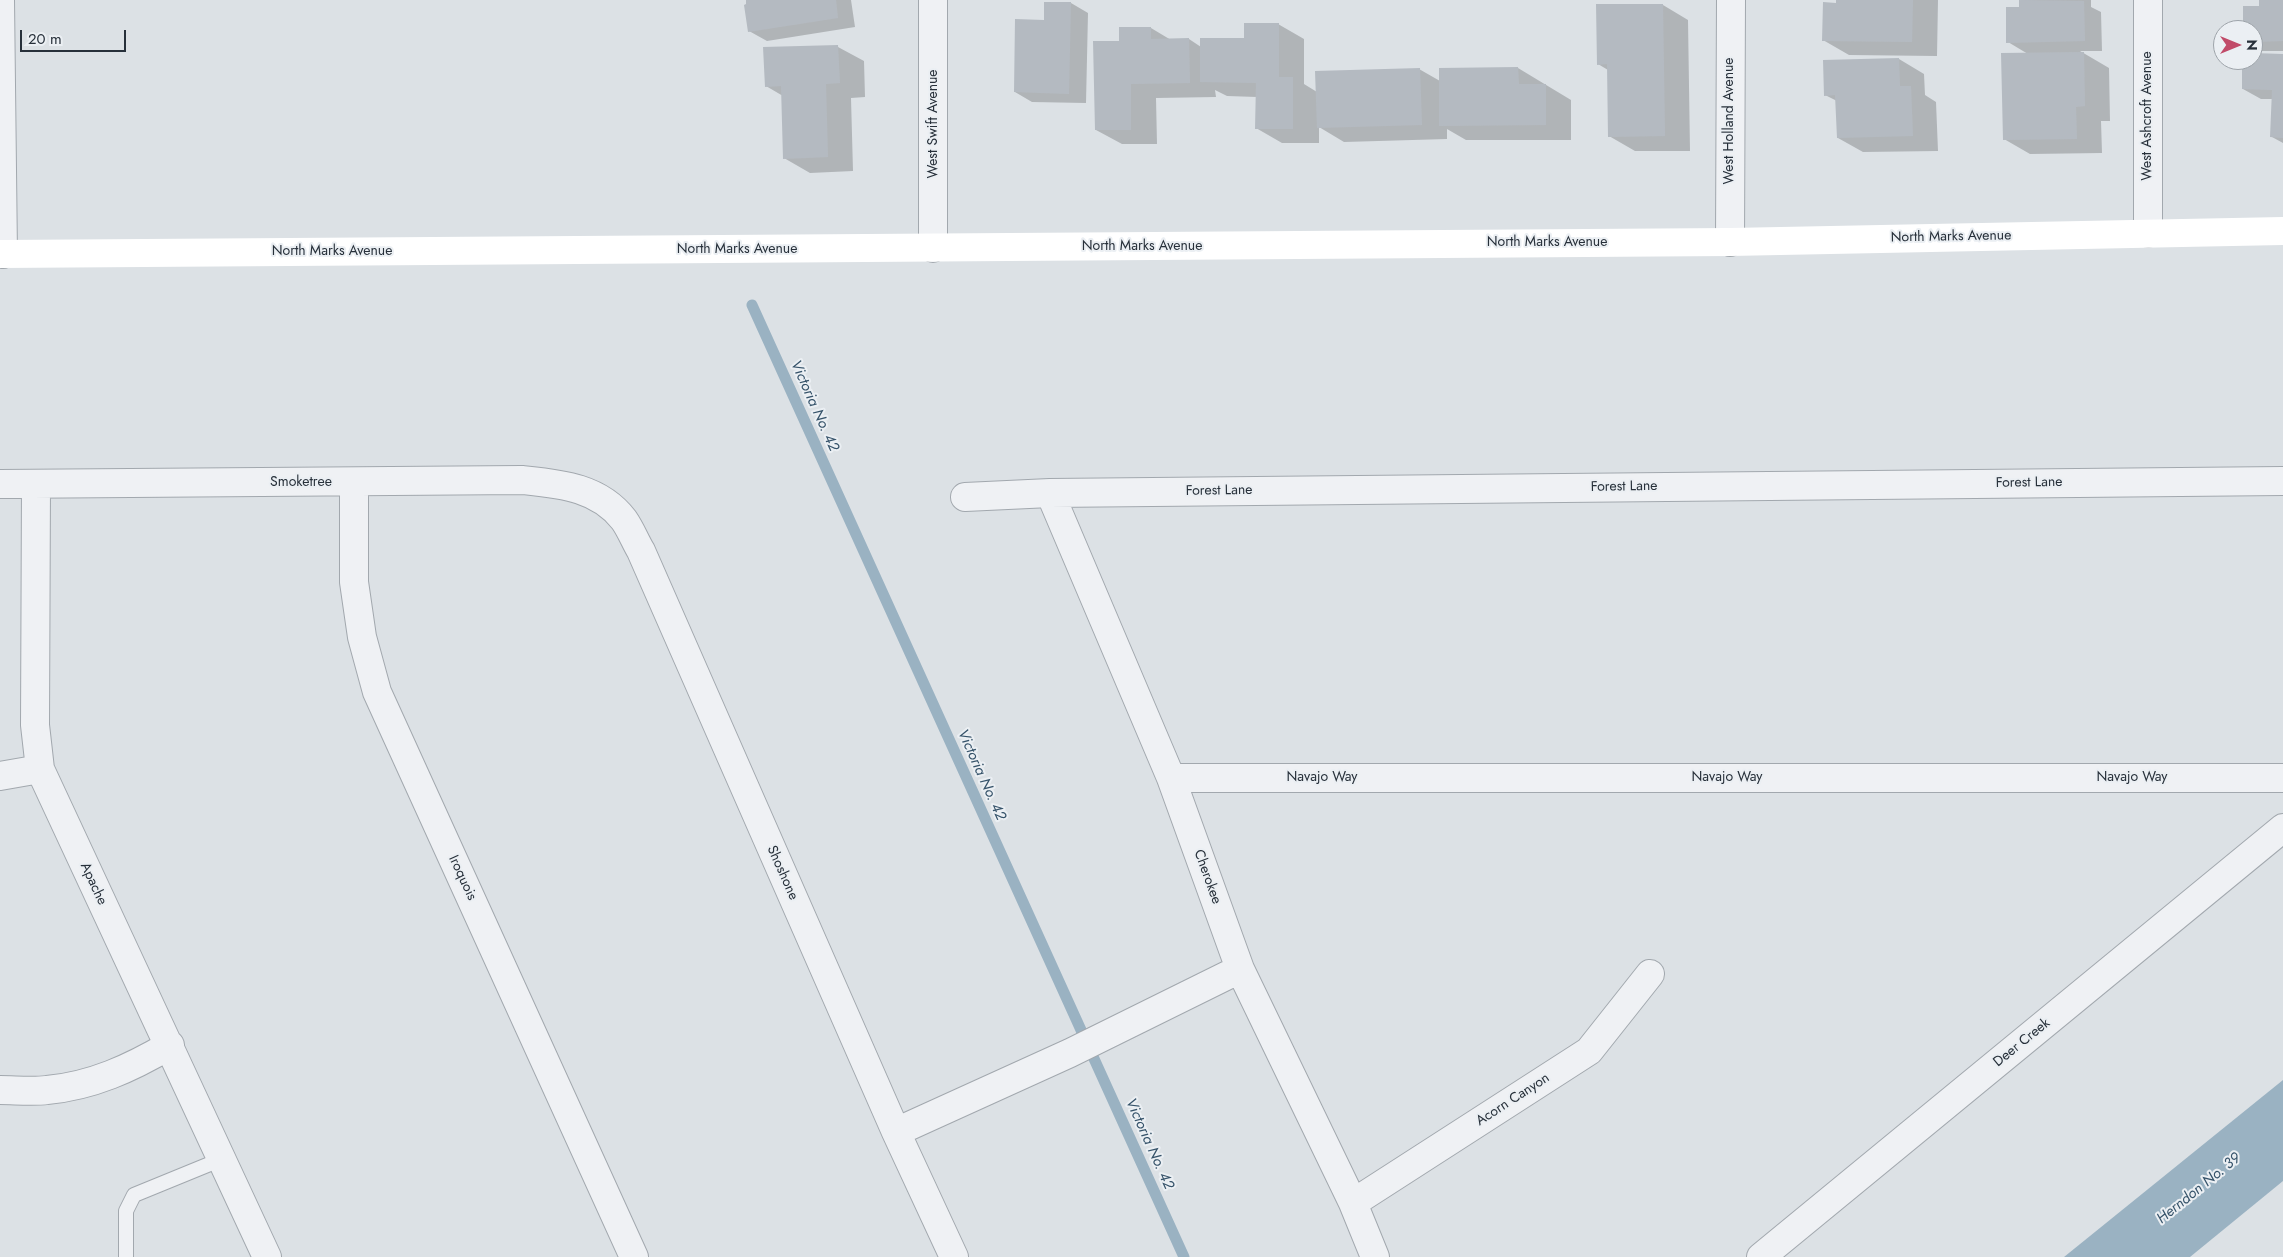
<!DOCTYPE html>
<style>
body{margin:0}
#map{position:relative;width:2283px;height:1257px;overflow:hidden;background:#dce1e5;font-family:Jost,sans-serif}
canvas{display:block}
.north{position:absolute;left:2213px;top:20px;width:50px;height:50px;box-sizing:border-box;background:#ebeff3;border:1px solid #9da3a9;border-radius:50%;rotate:90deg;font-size:14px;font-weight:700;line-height:20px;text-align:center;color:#27303a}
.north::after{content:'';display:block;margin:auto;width:18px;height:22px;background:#c14b69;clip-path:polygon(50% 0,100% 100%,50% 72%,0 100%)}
.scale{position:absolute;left:20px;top:30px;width:106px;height:22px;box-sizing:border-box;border:2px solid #27303a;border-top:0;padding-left:6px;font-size:15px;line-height:18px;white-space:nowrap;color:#27303a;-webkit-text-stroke:4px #ebeff3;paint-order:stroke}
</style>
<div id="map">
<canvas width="2283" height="1257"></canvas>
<div class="north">N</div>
<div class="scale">20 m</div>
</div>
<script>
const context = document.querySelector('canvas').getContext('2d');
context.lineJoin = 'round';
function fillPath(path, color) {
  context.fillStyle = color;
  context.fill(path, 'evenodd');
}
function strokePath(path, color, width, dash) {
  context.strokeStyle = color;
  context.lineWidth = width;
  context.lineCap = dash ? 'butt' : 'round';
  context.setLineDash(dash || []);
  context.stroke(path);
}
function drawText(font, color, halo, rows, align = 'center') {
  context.font = font + ' Jost,sans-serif';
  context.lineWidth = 4;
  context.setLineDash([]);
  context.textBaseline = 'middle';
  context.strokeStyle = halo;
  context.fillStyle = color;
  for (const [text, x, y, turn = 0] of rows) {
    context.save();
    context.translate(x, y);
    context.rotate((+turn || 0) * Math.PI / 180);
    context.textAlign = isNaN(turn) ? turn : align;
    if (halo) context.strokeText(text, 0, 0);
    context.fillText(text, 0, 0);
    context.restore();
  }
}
fillPath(new Path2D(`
 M2283,1080V1181L2190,1257H2064Z`), '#9ab2c2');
fillPath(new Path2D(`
 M747,0H851L855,27L767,41L749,31Z
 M1837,0H1938L1937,56L1849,55L1823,40Z
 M2021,0H2091V7L2101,12L2102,51H2080L2109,68L2110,121H2101L2102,153L2030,154L2004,139L2028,54L2008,42L2021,9Z
 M2260,0H2283V51H2262L2253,46V30H2244L2260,7Z
 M1071,3L1088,13L1086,103L1032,102L1015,92L1045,21Z
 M1663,5L1688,20L1690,151H1635L1609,136L1608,70L1598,64Z
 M1278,24L1304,39V84L1317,92L1419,69L1440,81L1518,68L1571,100V140H1466L1447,129V139L1344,142L1319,127V143H1282L1256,128L1257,97L1227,96L1215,90L1216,97L1156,98L1157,144H1122L1096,130L1121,42L1151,28L1171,40L1189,39L1201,47L1246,39Z
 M838,47L864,61L865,97L851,98L853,171L810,173L784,158L783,96L766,86Z
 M2253,54L2283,55V143L2272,137L2273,99H2261L2243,89L2244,60H2253Z
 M1899,59L1924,74L1925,95L1936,102L1938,151L1863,152L1838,138L1837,101L1825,95Z`), '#0003');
strokePath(new Path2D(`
 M752,305L1184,1257`), '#9ab2c2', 11);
fillPath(new Path2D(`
 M746,0H836L838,18L748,32L744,5L746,4Z
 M1836,0H1913L1912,42L1822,41L1823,2L1836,3Z
 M2019,0L2084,1L2085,41L2006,43V7H2019Z
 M2259,0H2283V41L2253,42V30H2243V6H2259Z
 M1044,2H1071L1069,94L1014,92L1015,19L1044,20Z
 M1596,4H1663L1665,136L1608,137L1607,64L1597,65Z
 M1244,23H1279V77H1293V129H1255L1256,83L1200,82V38H1244Z
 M1119,27H1151V39L1189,38L1190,83L1131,84V130H1095L1093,41H1119Z
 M838,45L840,83L826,84L828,157L783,159L781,86L765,87L763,47Z
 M2084,52L2085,106L2076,107L2077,139L2003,140L2001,53Z
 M2253,53L2283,54V138L2270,137L2272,90L2242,89V60H2253Z
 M1899,58L1900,86H1911L1913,136L1837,138L1835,95L1824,96L1823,60Z
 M1518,67L1519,84H1546V125L1439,126V68Z
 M1420,68L1422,125L1317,128L1315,71Z`), '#b4bac1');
const service = new Path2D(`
 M126,1257V1211L134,1195L222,1159`);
const minor = new Path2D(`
 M0,0L3,254
 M2148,233V0
 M1730,242L1731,0
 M933,248V0
 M354,482V582L362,637L377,692L634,1257
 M0,484L522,480C560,484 599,487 624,520C631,530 635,541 641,551L896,1132L954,1257
 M36,484L35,725L40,769L267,1257
 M1050,493L1171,778L1240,969L1353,1203L1375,1257
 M965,497L1050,493L2283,481
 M0,776L40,769
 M1171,778H2283
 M0,1090C15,1090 32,1092 47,1090C92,1086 131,1068 170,1045
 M896,1132L1070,1053L1240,969
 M1353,1203L1589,1051L1650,974
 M1761,1257L2283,828`);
strokePath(service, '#a2a8ae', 16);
strokePath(minor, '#a2a8ae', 30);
strokePath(service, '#eff1f4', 14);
strokePath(minor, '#eff1f4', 28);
strokePath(new Path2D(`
 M0,254L1730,242L2283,231`), '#fff', 28);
drawText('14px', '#27303a', '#ebeff3', [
 ["West Ashcroft Avenue",2148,116,-90],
 ["West Holland Avenue",1730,121,-90],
 ["West Swift Avenue",934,124,-90],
 ["North Marks Avenue",1951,237,-1],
 ["North Marks Avenue",1547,243],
 ["North Marks Avenue",1142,247],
 ["North Marks Avenue",737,250],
 ["North Marks Avenue",332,252],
 ["Smoketree",301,483],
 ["Forest Lane",2029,483,-1],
 ["Forest Lane",1624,487,-1],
 ["Forest Lane",1219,491,-1],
 ["Navajo Way",1322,778],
 ["Navajo Way",1727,778],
 ["Navajo Way",2132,778],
 ["Shoshone",782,873,66],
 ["Cherokee",1207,877,70],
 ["Iroquois",462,878,65],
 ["Apache",93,884,65],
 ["Deer Creek",2022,1043,-39],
 ["Acorn Canyon",1513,1100,-33]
]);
drawText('italic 15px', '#36536a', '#ebeff3', [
 ["Victoria No. 42",814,406,66],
 ["Victoria No. 42",981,775,66],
 ["Victoria No. 42",1149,1144,66],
 ["Herndon No. 39",2199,1189,-39]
]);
</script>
